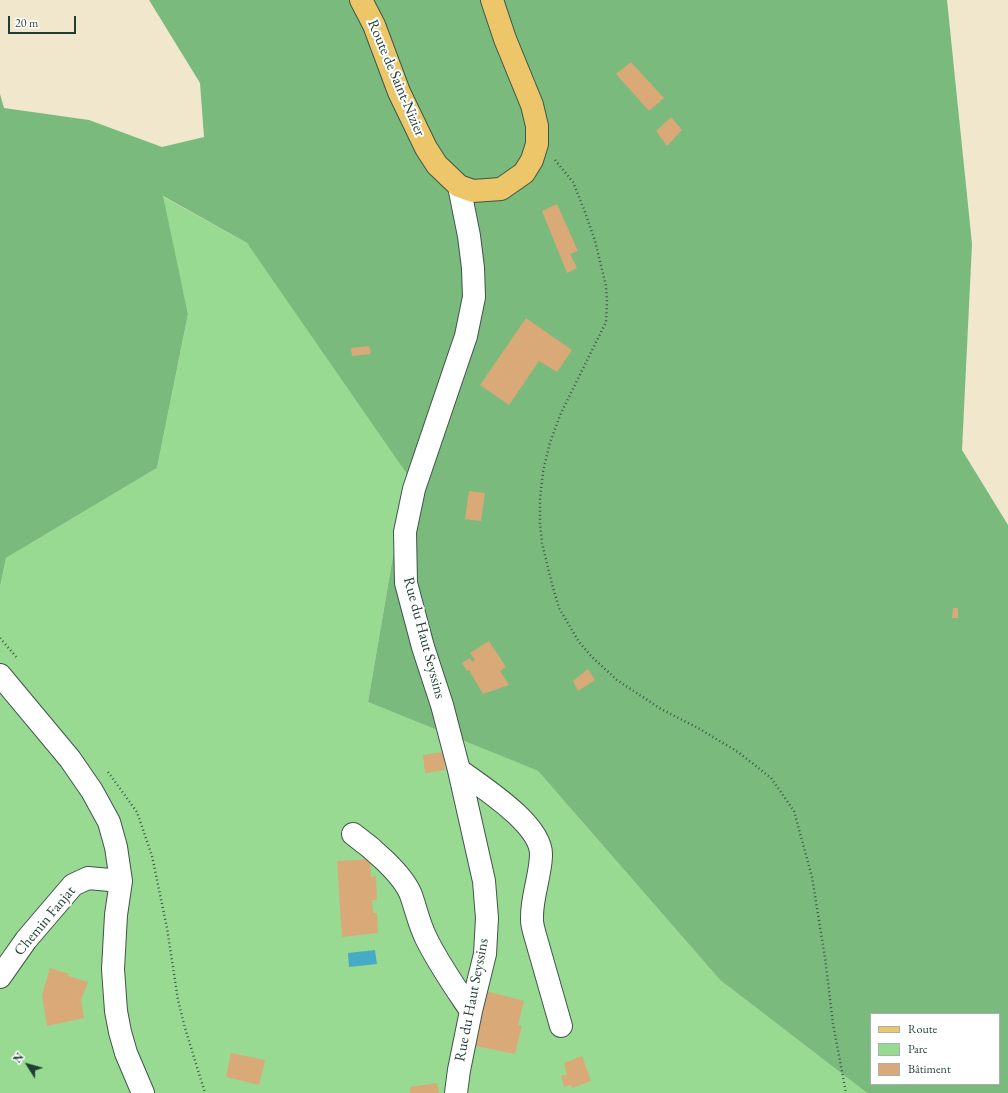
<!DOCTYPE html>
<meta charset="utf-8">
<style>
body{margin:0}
#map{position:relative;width:1008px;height:1093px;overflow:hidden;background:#f1e7cd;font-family:"EB Garamond",serif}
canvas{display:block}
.legend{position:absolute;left:870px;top:1013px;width:130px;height:72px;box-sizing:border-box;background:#fff;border:1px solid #a5b1ae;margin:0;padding:5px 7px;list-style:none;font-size:12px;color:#1f3d34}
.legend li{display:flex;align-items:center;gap:8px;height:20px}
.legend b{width:20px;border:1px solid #a5b1ae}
.north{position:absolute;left:8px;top:1045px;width:40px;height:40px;-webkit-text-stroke:3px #fff;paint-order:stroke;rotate:307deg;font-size:11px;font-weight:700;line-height:16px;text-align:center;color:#1f3d34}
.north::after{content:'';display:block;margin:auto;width:14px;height:18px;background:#1f3d34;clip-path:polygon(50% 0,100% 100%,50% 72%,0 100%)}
.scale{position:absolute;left:8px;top:16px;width:68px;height:18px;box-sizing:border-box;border:2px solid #1f3d34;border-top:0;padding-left:5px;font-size:12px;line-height:14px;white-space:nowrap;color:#1f3d34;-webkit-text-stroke:3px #fff;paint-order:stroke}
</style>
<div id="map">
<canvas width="1008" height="1093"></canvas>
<ul class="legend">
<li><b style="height:5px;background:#ecc669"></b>Route</li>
<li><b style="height:11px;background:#98da92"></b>Parc</li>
<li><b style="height:11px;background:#daa978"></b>Bâtiment</li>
</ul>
<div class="north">N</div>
<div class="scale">20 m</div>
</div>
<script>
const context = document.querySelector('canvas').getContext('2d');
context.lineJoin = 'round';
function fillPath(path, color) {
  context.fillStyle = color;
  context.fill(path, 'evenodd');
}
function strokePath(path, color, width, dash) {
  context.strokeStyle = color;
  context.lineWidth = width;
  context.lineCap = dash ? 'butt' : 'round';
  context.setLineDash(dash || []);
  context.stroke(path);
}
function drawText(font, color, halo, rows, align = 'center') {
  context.font = font + ' "EB Garamond",serif';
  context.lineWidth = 4;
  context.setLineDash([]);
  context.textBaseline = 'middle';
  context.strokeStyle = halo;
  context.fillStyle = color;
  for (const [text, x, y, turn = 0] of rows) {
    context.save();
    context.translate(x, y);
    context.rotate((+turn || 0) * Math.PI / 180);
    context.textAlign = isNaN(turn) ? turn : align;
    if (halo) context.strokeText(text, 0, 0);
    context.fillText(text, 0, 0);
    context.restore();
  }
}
fillPath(new Path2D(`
 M162,196L247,243L333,359L407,474L368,702L538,771L720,980L867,1093H0V587L6,558L157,468L188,314Z`), '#98da92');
fillPath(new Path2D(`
 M149,0H947L972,244L962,450L1008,525V1093H867L720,980L538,771L368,702L407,474L247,243L163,196L188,314L157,468L6,558L0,587V94L4,108L89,120L162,147L204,137L200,83ZM871,1014H999V1084H871Z`), '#7aba7c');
fillPath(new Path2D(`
 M375,950L377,964L349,967L348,953Z`), '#46acc6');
fillPath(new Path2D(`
 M631,62L664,98L649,111L616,74Z
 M671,117L682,130L667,146L656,131Z
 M557,204L578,251L570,254L577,268L567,273L542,211Z
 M526,318L572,350L557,372L539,361L509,405L480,385Z
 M369,346L371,354L352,356L351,348Z
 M469,491L485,493L481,521L465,519Z
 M953,608H958V618H952Z
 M489,641L506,667L500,671L509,685L483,694L469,670L467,671L462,663L470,658L472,662L475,660L470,653Z
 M588,669L595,680L578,691L573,681Z
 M443,752L445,770L425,773L423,755Z
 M370,859L371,877L376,876L377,900H372L373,913H377L378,933L342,937L337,861Z
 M50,968L69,974L68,976L88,982L81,1000L84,1018L47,1026L42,995Z
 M486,991L524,1001L518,1025L522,1026L515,1054L476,1046Z
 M231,1053L265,1060L259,1085L226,1077Z
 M582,1056L591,1081L572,1088L571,1085L564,1087L561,1076L567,1074L564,1063Z
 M437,1083L439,1093H410V1087Z`), '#daa978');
const minor = new Path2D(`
 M0,675L70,759L92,791L109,822L116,847L121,881L116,915L113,969L116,1011L120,1032L126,1053L143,1093
 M459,770C482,787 543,825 541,856C540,878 531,899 532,920C532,925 534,931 535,935L561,1026
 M353,834C371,847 403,874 411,895C416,909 419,924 426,938C438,963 455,987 471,1011
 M0,977L26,940L73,885L88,878L121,881
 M456,1093L459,1070L471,1011L485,954L487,918L484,881L459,770L442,705L423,647L406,583L405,532L414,489L466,336L474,297L473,268L469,236L459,186`);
const major = new Path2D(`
 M361,0L374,25L399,92L426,148L437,165L459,186L473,191L501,189L524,173L532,160L537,144V126L532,105L505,39L492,0`);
strokePath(minor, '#3e564b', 24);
strokePath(major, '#3e564b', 24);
strokePath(new Path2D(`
 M555,160L573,182L585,212L595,241L606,286L607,302L606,322L561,413L550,442L543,472L540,499V524L542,543L552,584L559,608L579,642L592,657L617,680L661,709L698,728L738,752L771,778L794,811L812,877L825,958L833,1024L846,1093
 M0,638L18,659
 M108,772L137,812L152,856L167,928L178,1000L185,1028L205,1093`), '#3e564b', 2.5, [1, 3]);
strokePath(minor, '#fff', 22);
strokePath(major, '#ecc669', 22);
drawText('15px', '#1f3d34', '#fff', [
 ["Route de Saint-Nizier",396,78,67],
 ["Rue du Haut Seyssins",424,638,75],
 ["Chemin Fanjat",45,921,-50],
 ["Rue du Haut Seyssins",472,1000,-79]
]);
</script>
